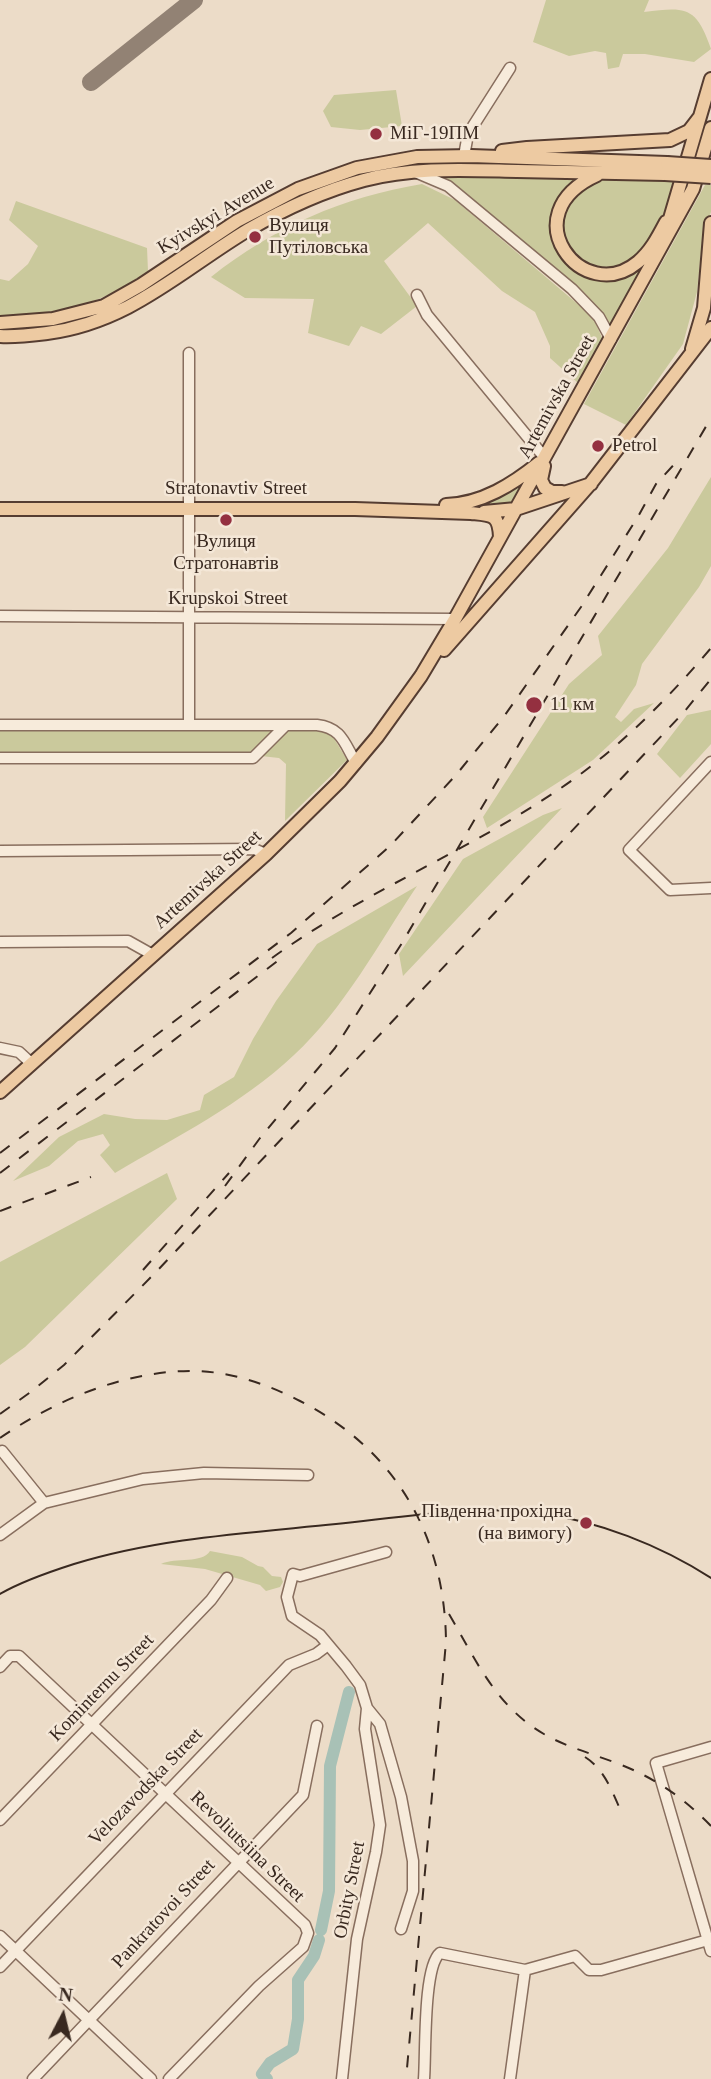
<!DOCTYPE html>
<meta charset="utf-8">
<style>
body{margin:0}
#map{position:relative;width:711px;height:2079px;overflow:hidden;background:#ecdcc8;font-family:Georgia,serif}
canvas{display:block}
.north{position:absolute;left:28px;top:1981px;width:70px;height:70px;-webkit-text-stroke:5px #f4e7d7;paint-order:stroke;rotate:7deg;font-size:19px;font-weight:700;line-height:28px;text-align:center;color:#392920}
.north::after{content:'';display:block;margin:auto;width:24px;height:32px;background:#392920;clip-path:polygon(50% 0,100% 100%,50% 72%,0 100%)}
</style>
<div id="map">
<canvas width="711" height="2079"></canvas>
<div class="north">N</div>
</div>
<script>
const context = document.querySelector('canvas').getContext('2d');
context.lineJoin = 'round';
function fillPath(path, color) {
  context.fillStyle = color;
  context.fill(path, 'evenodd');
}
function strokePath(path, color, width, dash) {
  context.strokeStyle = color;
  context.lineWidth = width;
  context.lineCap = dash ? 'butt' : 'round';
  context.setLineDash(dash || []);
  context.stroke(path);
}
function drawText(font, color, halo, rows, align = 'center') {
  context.font = font + ' Georgia,serif';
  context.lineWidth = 5;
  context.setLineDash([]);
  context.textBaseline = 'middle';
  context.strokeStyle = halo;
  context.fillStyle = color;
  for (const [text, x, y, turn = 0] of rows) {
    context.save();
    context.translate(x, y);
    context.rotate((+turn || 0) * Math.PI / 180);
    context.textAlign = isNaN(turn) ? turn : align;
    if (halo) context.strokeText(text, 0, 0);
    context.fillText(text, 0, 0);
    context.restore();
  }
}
fillPath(new Path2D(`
 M546,0H649L644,12C685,7 696,5 711,49L694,62L645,54H623L619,67L608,69L606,53L595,51L569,56L533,42Z
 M396,90L402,126L360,130L331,127L323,111L334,95Z
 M431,175L587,177L554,211L551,229L553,245L560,255L569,264L617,278L633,272L644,264L652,253L613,329L591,302L450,185Z
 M606,179L677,182C657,236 615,316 560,238C564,206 573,187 606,179Z
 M422,184L455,200L593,317L603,340L578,383L550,358V346L535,312L502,291L428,223L384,261L417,306L381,334L361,326L349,346L308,333L314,299L245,298L211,277C274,227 343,197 422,184Z
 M705,185H711V212L703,232L697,292L683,344L626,425L584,404Z
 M16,201L147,248L148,271C136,279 123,287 110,294C77,310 35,315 0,315V279L9,281L28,264L38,246L9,220Z
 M711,477V566L699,587L642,664L636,685L615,717L621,722L634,709L654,703L593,760L487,828L483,817L569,684L602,655L598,636L668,548Z
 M524,482L510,507L470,508L508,493Z
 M711,710V744L680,778L657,754L687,715Z
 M0,728H316L329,730L347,760L285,821L286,764L279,758L252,755L0,754Z
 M562,808L403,976L399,954L463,859L543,815Z
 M417,886C379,943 344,1009 294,1055C242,1104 176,1137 115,1173L100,1155L110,1145L103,1134L78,1141L49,1166L13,1181L59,1137L104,1114L135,1119L167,1120L200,1110L204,1095L234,1077L253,1039L276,1001L317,944Z
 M167,1173L177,1199L25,1347L0,1365V1262Z
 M210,1551L242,1557L258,1566L263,1567L272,1576L281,1577L283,1582L280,1587L266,1591L260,1585L205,1569L161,1564C176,1557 202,1564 210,1551Z`), '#cac99c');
strokePath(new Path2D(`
 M321,1930L329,1891L330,1766L349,1692
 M267,2079L262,2074L270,2063L293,2049L298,2019V1980L314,1956L319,1940`), '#a8c1b6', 12);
strokePath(new Path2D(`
 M91,82L194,0`), '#928274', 18);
const minor = new Path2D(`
 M464,156L468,134L510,68
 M415,172L448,186L572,289L599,317L611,339
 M417,295L427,315L545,458
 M189,353V725
 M0,616L455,619
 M0,725H317C342,728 344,743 356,763
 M0,758H253L286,725
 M711,762L629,850L670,890L711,888
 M0,851L254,849L266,854
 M0,942L128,941L153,955
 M0,1048L19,1052L32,1064
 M2,1451L44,1503
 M0,1535L44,1503L143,1479L204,1473L308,1475
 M386,1552L300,1576L293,1574L287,1597L292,1616L320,1635L346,1666L360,1685L367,1708L380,1724L401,1797L413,1861V1891L401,1929
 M0,1667L10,1656H19L305,1925L308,1933L303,1947L259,1986L169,2079
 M711,1747L656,1763L711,1951
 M0,1820L211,1600L227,1578
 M0,1936L151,2079
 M0,1967L289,1665L316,1654L328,1645
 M33,2079L303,1795L317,1726
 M342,2079L357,1939L376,1852L380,1825L365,1729L367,1708
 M424,2079C426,2054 423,1967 440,1953L525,1970L575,1956L589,1970H601L708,1940
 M510,2079L525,1970`);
const major = new Path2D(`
 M502,151L527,148L670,140L689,131L699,118
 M597,175C510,214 583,308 638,262C651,251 658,237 666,222
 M669,222L711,79
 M0,323L53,319L104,306L141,285L237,221L298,189L357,168L417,157L471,156L667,163
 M0,336C16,337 31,335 47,333C130,322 180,271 248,230C284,209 323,191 364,180C414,167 465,170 517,171C566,172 615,173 665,174
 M692,349L704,308L711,223
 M544,466L541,480L545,488L552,492H562
 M446,505C482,504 513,484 539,463
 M0,509H355L471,513C492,515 499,514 500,537
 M484,512L516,509L591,484
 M444,650L591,483L711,328
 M0,1092L266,854L340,781L377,737L421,676L455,619L693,189L711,128`);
strokePath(minor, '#886e5e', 13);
strokePath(major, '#563d31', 16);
strokePath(minor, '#f7ebdb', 10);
strokePath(major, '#edcaa2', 12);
strokePath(new Path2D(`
 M0,1594C22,1581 49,1572 74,1564C159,1538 248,1533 336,1524C403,1517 471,1505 538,1513C598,1521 660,1545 711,1578`), '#392920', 2);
strokePath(new Path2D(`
 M272,958C370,887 485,845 582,773C630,737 672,694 711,648
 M0,1153L291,933L390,846L456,775L505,715L581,607L639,515L656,484L681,457
 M0,1173L284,956
 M225,1186L260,1138L335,1048L402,943L711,418
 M0,1211L91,1177
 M143,1270L229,1173
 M0,1414L32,1391L64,1365L156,1272L684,712L711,679
 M0,1438C57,1399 129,1369 199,1371C235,1373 269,1385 300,1401C396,1450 445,1536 446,1642L406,2079
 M449,1614C473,1655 491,1696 530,1725C557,1745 588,1752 619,1764C655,1778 684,1798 711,1826
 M585,1757C604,1769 611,1789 620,1809`), '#392920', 2, [12, 12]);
const majorBridge = new Path2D(`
 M667,163L711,166
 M665,174L711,177`);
strokePath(majorBridge, '#563d31', 16, []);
strokePath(majorBridge, '#edcaa2', 12);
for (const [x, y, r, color] of [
 [376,134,7,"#943040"],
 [255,237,7,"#943040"],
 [598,446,7,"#943040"],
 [226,520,7,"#943040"],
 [534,705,9,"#943040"],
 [586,1523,7,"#943040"]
]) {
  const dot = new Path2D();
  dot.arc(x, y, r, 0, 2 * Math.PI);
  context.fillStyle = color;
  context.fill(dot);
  strokePath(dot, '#f4e7d7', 2.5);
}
drawText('19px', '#392920', '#f4e7d7', [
 ["МіГ-19ПМ",390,134],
 ["Вулиця",269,226],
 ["Путіловська",269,248],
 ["Petrol",612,446],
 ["Вулиця",226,542,"center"],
 ["Стратонавтів",226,564,"center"],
 ["11 км",550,705],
 ["Південна прохідна",572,1512,"right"],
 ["(на вимогу)",572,1534,"right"]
], 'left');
drawText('19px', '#392920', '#f4e7d7', [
 ["Kyivskyi Avenue",216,216,-31],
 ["Artemivska Street",557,397,-61],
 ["Stratonavtiv Street",236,489],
 ["Krupskoi Street",228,599],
 ["Artemivska Street",208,880,-42],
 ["Kominternu Street",102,1688,-46],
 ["Velozavodska Street",146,1787,-46],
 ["Revoliutsiina Street",247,1847,44],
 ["Orbity Street",350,1890,-79],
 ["Pankratovoi Street",164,1914,-47]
]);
</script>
